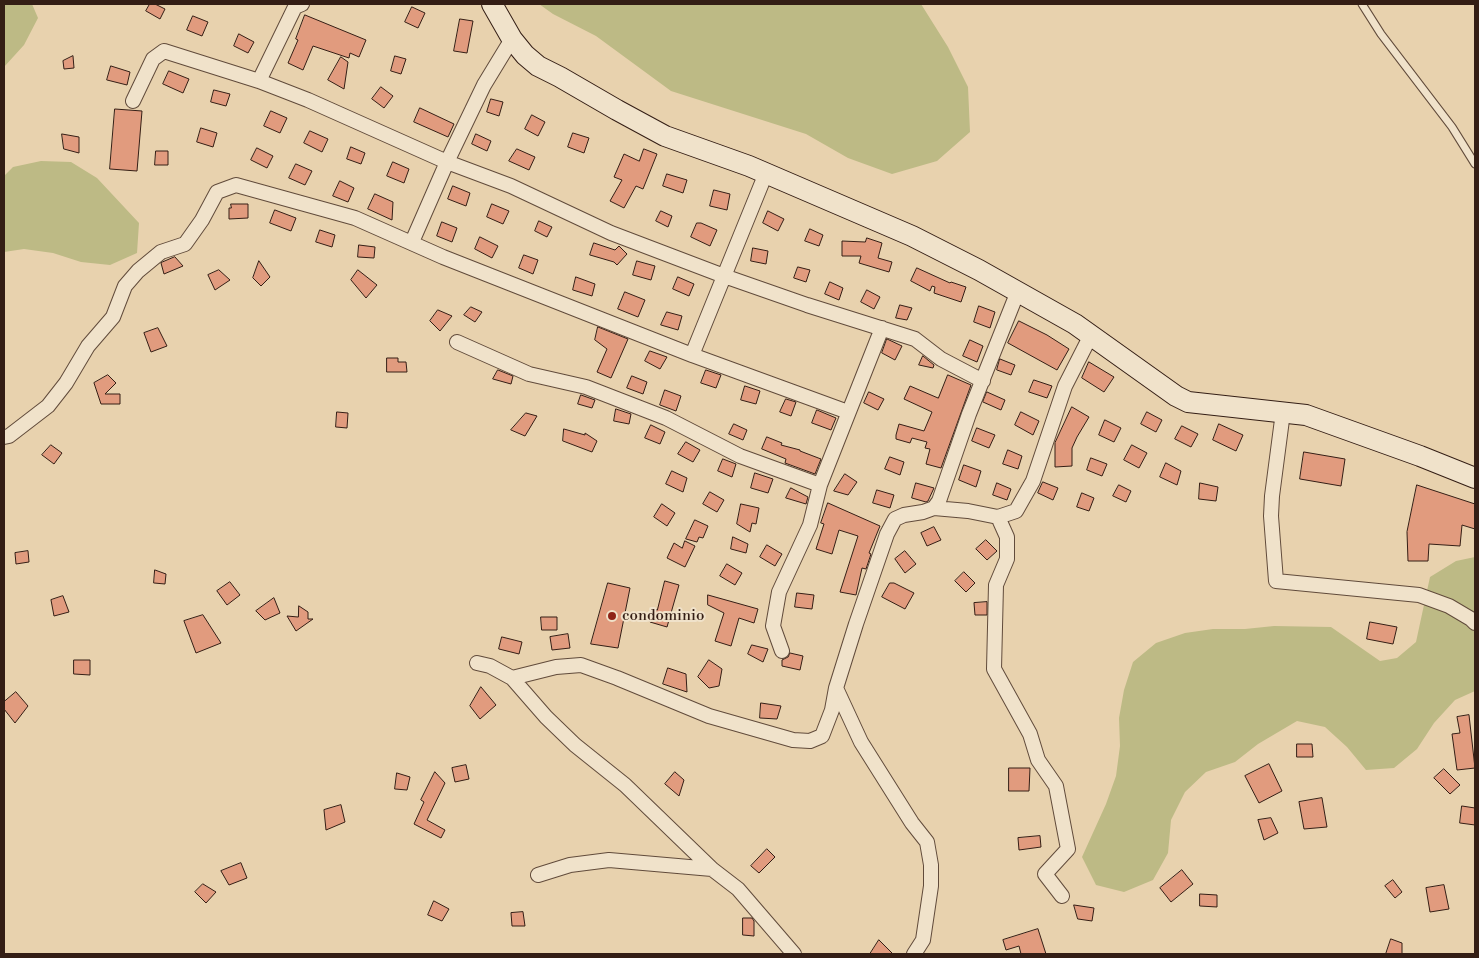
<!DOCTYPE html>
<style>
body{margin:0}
#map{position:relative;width:1479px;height:958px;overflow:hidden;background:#e8d2ae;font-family:"Libre Bodoni",serif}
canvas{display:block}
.frame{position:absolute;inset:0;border:5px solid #341e15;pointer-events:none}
</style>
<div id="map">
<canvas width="1479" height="958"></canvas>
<div class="frame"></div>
</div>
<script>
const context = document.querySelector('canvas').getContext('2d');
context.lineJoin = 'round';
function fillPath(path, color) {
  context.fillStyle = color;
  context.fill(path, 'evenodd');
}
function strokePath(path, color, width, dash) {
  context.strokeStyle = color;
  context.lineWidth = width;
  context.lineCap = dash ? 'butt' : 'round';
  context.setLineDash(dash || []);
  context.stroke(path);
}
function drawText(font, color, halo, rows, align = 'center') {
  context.font = font + ' "Libre Bodoni",serif';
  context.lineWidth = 4;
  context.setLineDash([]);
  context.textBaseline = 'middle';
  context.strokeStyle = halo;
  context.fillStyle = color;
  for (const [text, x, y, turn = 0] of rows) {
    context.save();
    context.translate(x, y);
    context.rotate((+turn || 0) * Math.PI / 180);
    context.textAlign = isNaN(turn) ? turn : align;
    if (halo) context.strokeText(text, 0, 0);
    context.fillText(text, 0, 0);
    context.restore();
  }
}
fillPath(new Path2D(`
 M4,4H32L38,18L24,45L4,67Z
 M539,4H921L948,47L968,87L970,132L937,161L892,174L848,158L806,134L671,91L596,36L553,14Z
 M41,161L71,162L97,178L139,223L137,253L110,265L81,262L53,253L24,249L4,252V176L13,167Z
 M1475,557V691L1455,700L1434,723L1417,749L1394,768L1366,770L1347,747L1325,727L1297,721L1258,744L1235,762L1206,772L1185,792L1171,820L1168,853L1153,880L1124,892L1096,885L1082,857L1106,804L1116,776L1120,746L1119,718L1124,690L1133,662L1156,643L1185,633L1213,629H1245L1274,626L1331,627L1380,661L1397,658L1416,642L1430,577L1456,561Z`), '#bdba85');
const building = new Path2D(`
 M150,4H155L165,9L160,19L146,11Z
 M412,7L425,13L418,28L405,22Z
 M305,15L366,40L359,57L350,53L349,58L313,46L303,70L288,63L298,40L296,39Z
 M193,16L208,22L202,36L187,30Z
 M460,19L473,21L467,53L454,51Z
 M239,34L254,42L248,53L234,46Z
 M73,56L74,68L64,69L63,61Z
 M395,56L406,59L401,74L391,71Z
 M341,57L348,62L344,89L328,80Z
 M111,66L130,72L127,85L107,80Z
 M169,71L189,79L183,93L163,84Z
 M381,87L393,96L384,108L372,99Z
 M214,90L230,94L226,106L211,102Z
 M491,99L503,102L499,116L487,112Z
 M420,108L454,124L448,137L414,122Z
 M115,109L142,111L137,171L110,169Z
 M271,111L287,118L280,133L264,126Z
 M532,115L545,122L538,136L525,129Z
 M201,128L217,133L213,147L197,142Z
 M310,131L328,139L322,152L304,143Z
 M573,133L589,138L584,153L568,147Z
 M62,134L79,137V153L64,149Z
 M476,134L491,141L487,151L472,144Z
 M351,147L365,153L361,164L347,159Z
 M257,148L273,156L267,168L251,160Z
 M517,149L535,157L529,170L509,161Z
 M644,149L657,154L643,189L636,186L624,208L610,201L622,180L614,177L624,154L639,161Z
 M156,151H168V165H155Z
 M393,162L409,169L404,183L387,176Z
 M296,164L312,171L305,185L289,178Z
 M667,174L687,180L683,193L663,186Z
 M340,181L354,188L348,202L333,196Z
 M453,186L470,193L466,206L448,199Z
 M714,190L730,194L727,210L710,206Z
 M375,194L393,202L392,220L368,209Z
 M231,204H248V218L229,219V208H231Z
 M492,204L509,211L503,224L487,217Z
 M275,210L296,218L291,231L270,223Z
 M661,211L672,216L668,227L656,221Z
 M768,211L784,219L778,231L763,223Z
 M539,221L552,227L547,237L535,231Z
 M442,222L457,228L452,242L437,236Z
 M697,223H701L717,230L710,246L691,237Z
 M810,229L823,235L819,246L805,241Z
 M320,230L335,235L332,247L316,242Z
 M480,237L498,246L492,258L475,249Z
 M867,238L882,243L878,258L892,262L889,272L859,263L861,256H842V241L865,242Z
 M594,243L615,250L619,246L627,254L617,265L614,262L590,255Z
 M359,245L375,247L374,258L358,257Z
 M753,248L768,251L766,264L751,261Z
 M524,255L538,260L533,274L519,268Z
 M175,257L183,266L164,274L161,263Z
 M259,261L270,277L261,286L253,278Z
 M637,261L655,266L651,280L633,275Z
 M798,267L810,270L806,282L794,278Z
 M917,268L950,283L951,282L966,287L961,302L934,293L935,287L932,286L930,291L911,281Z
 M219,270L230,280L215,290L208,275Z
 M358,270L377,285L366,298L351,280Z
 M576,277L595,284L592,296L573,290Z
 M678,277L694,284L689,296L673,289Z
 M830,282L843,288L839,300L825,294Z
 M867,290L880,297L874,309L861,302Z
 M625,292L645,300L638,317L618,309Z
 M900,305L912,308L907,320L896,318Z
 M979,306L995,312L990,328L974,322Z
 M471,307L482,312L475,322L464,315Z
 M438,310L452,316L440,331L430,321Z
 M667,312L682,316L678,330L661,325Z
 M1019,321L1047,335L1069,349L1057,370L1008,343Z
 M598,327L628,339L611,378L597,372L607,349L595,340Z
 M158,328L167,346L151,352L144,333Z
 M887,339L902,346L895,360L882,353Z
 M970,340L983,346L977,362L963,356Z
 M650,351L667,357L660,369L645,361Z
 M923,356L934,365L933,368L919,365Z
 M387,358H398V362H406L407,372H387Z
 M1000,359L1015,365L1011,375L997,370Z
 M1089,362L1114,377L1104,392L1082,378Z
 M498,370L513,376L511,384L493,379Z
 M706,370L721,375L716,388L701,383Z
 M108,375L116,383L105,394H120V404H101L94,383Z
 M948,375L971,385L941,468L926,464L930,449L925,448L927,442L912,438L910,443L896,439V435L899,424L924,431L932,412L904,399L910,386L938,398Z
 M632,376L647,382L643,394L627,388Z
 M1034,380L1052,386L1047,398L1029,392Z
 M745,386L760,391L756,404L741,400Z
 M665,390L681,396L676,411L660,405Z
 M869,392L884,399L878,410L864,403Z
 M987,392L1005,400L1001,410L983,402Z
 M581,395L595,400L592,408L578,404Z
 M786,399L796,402L791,416L780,412Z
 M1072,407L1089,417L1077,437L1072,448V466L1055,467V443Z
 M616,409L631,414L629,424L614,421Z
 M817,410L836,418L831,430L812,423Z
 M337,412L348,413L347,428L336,427Z
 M1021,412L1039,421L1033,435L1015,425Z
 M1147,412L1162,420L1156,432L1141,424Z
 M526,413L537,416L525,436L511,430Z
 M1105,420L1121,428L1114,442L1099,435Z
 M734,424L747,430L743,440L729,434Z
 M1219,424L1243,435L1236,451L1213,440Z
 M651,425L665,432L660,444L645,438Z
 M1182,426L1198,434L1191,447L1175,439Z
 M977,428L995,435L989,448L972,441Z
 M564,429L585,435V433L597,441L592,452L563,441Z
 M767,437L782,443L781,445L800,450V451L821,459L815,474L785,463L786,459L762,449Z
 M686,442L700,450L693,462L678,454Z
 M51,445L62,453L54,464L42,455Z
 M1132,445L1147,453L1139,468L1124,460Z
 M1008,450L1022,456L1018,469L1003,464Z
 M1304,452L1345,459L1341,486L1300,479Z
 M890,457L904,462L900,475L885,469Z
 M1091,458L1107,464L1102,476L1087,470Z
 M723,459L736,464L732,477L718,471Z
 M1166,463L1181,471L1177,485L1160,477Z
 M964,465L981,471L976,487L959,480Z
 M672,471L687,478L683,492L666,484Z
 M755,473L773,479L768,493L751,488Z
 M845,474L857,482L848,495L834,491Z
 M1043,482L1058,488L1053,500L1038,493Z
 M916,483L934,488L928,501L926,502L912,498Z
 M997,483L1011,489L1007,500L993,495Z
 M1200,483L1218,487L1216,501L1199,499Z
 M1119,485L1131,491L1126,502L1113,496Z
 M1417,485L1475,504V529L1462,525L1460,546L1429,544L1428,561H1408L1407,532Z
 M791,488L808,497L806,504L786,498Z
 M877,490L894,495L890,508L873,503Z
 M710,492L724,500L717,512L703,504Z
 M1082,493L1094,498L1089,511L1077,507Z
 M828,503L880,526L869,553L871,554L866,569L862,568L856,595L840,592L858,536L839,530L832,554L816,549L824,524L821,523Z
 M662,504L675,513L667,526L654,517Z
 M741,504L759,508L756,524L752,523L750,532L737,524Z
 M695,520L708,526L703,538L699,537L697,542L686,539Z
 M934,527L941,540L927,546L921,533Z
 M733,537L748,544L746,553L731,549Z
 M986,540L997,551L987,560L976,549Z
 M685,541L695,546L685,567L667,558L674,543L682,548Z
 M767,545L782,554L775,566L760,557Z
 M28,551L29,562L16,564L15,553Z
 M905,551L916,564L905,573L895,559Z
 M727,564L742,573L735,585L720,576Z
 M155,570L166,574L165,584L154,583Z
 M964,572L975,583L966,592L955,581Z
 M665,581L679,585L667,627L650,622L654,609L657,610Z
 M230,582L240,595L227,605L217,591Z
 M608,583L630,588L618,648L591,644Z
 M890,583H894L914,593L905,609L882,597Z
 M797,593L814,595L812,609L795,607Z
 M708,595L758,609L754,623L739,618L731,646L715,641L724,613L708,605Z
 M63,596L69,612L54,616L51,600Z
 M274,598L280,613L265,620L256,611Z
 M987,602V615H975L974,603Z
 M299,606L308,612V619H313L296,631L287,616L298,617Z
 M203,615L221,643L196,653L184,621Z
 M541,617H557V630H542Z
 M1370,622L1397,627L1393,644L1367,639Z
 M568,634L570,648L552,650L550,637Z
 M502,637L522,642L519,654L499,649Z
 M752,645L768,649L763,662L748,654Z
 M790,653L803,656L800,670L782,666V660L788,657Z
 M74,660H90V675L74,674Z
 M709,660L722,669L719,686L709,688L698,677Z
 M668,668L686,674L687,692L663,684Z
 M481,687L496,705L480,719L470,706Z
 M16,692L28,706L15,723L4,709V702Z
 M761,703L781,706L777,719L760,718Z
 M1469,715L1475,768L1457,770L1452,734L1460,733L1457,717Z
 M1297,744H1312L1313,757H1297Z
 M1269,764L1282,791L1259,803L1245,776Z
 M466,765L469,779L455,782L452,768Z
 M1009,768H1030L1029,791H1009Z
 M1444,769L1460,785L1450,794L1434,778Z
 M435,772L445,783L427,820L445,830L441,838L414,824L424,802L421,800Z
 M675,772L684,780L679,796L665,784Z
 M397,773L410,777L407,790L395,789Z
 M1322,798L1327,827L1304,829L1299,802Z
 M341,805L345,822L326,830L324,810Z
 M1462,806L1475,808V825L1460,823Z
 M1271,818L1278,833L1264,840L1258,820Z
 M1040,836L1041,847L1019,850L1018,838Z
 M767,849L775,857L759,873L751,866Z
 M241,863L247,878L229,885L221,871Z
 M1182,870L1193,884L1171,902L1160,888Z
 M1393,880L1402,892L1395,898L1385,886Z
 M203,884L216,892L206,903L195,892Z
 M1444,885L1449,909L1430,912L1426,888Z
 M1200,894L1217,895V907L1200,906Z
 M434,901L449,909L442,921L428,915Z
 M1074,905L1094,908L1092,921L1078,919Z
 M523,912L525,926H512L511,913Z
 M743,918H752L754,921V936L743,935Z
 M1038,929L1046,954H1021L1019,946L1006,950L1003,940Z
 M1391,939L1402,943V954H1386Z
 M879,940L893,954H870Z`);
fillPath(building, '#e19b7e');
strokePath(building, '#341e15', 1);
const service = new Path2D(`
 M1362,4L1381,34L1452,127L1475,164`);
const minor = new Path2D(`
 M259,81L295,7L302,4
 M133,101L153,59L164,51L259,81L308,100L447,162L511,186L611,233L724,276L807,305L915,339L941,359L983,381
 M412,242L447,162L484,85L512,39
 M457,342L529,374L586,387L666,418L740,456L820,485
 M692,355L848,412
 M1283,412L1272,496L1271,516L1276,581L1419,595L1449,606L1471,619L1475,623
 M4,437L9,436L48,406L66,383L88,346L113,317L125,286L138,271L161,252L185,244L202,220L217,192L236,185L355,218L443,257L692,355L766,173
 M934,508L968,511L998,517L1016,511L1033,481L1065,386L1091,335
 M998,517L1007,537V559L996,585L994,669L1030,734L1038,760L1056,786L1068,849L1045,874L1062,896
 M782,651L773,626L779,592L810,525L820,485L882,328
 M477,663L490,666L512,678L556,667L581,665L617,678L709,716L793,740L810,741L822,736L832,710L836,688L856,624L887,534L895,519L904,515L923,512L934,508L939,501L969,414L1018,291
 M512,678L546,717L575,745L625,785L712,869
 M836,688L861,742L912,823L927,842L931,865V886L923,940L914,954
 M538,875L570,865L609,860L712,869L738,889L794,954`);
const secondary = new Path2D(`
 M492,4L512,39L525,55L538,66L560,77L617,110L665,136L749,166L912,236L979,270L1075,324L1176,396L1188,402L1306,415L1420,456L1475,478`);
strokePath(service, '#614b3b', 9);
strokePath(minor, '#614b3b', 16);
strokePath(secondary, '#341e15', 22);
strokePath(service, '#f0e2ca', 7);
strokePath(minor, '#f0e2ca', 14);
strokePath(secondary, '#f0e2ca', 20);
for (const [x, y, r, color] of [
 [612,616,5,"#8f2418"]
]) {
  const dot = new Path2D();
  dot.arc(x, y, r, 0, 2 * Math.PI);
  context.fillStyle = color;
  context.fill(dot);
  strokePath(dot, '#f0e2ca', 2);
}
drawText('15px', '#341e15', '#f0e2ca', [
 ["condominio",622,616]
], 'left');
</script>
